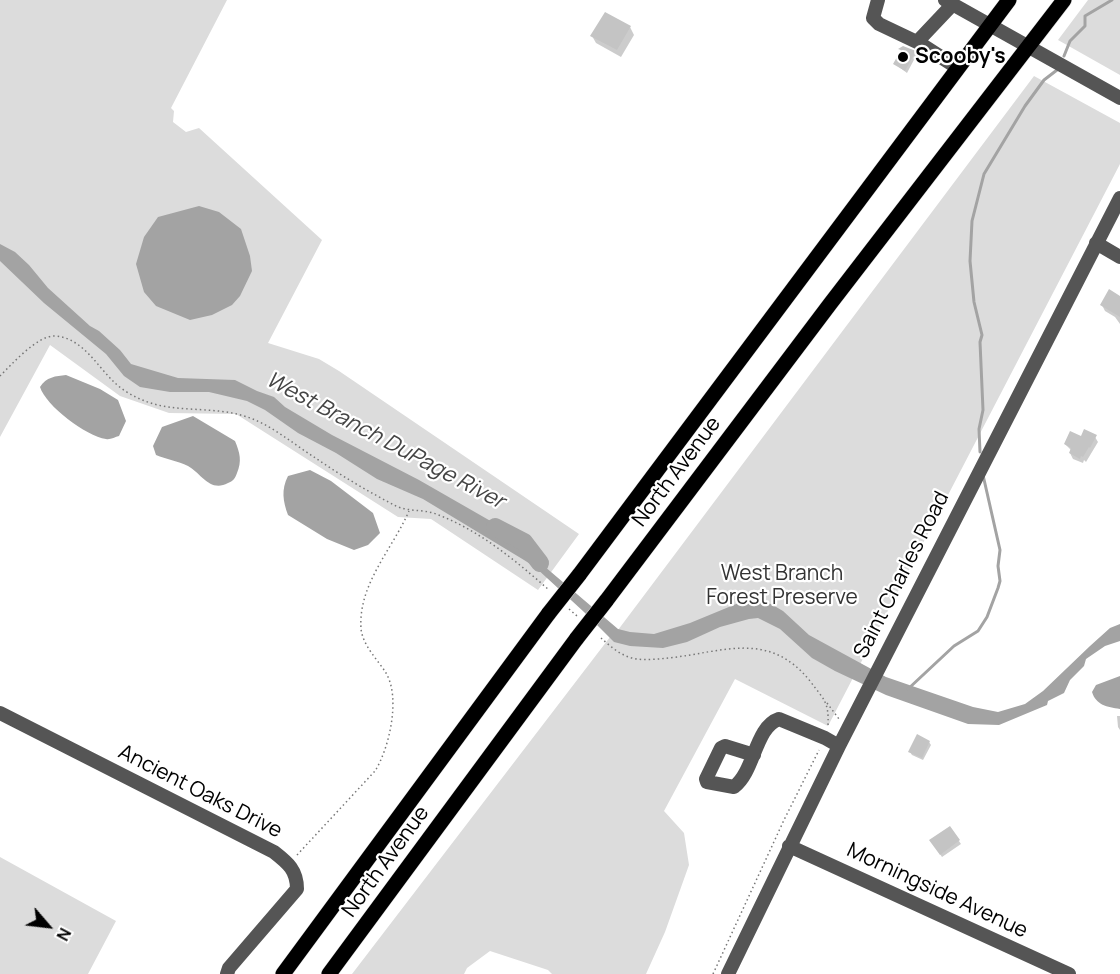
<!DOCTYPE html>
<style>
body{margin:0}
#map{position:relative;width:1120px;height:974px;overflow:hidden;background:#fff;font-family:Manrope,sans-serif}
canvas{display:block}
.north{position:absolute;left:18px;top:896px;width:60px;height:60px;-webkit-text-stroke:4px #fff;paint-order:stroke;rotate:118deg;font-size:16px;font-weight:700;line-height:24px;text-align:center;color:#000}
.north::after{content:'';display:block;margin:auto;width:21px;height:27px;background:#000;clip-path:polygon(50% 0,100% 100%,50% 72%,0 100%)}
</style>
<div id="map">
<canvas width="1120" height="974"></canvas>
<div class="north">N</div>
</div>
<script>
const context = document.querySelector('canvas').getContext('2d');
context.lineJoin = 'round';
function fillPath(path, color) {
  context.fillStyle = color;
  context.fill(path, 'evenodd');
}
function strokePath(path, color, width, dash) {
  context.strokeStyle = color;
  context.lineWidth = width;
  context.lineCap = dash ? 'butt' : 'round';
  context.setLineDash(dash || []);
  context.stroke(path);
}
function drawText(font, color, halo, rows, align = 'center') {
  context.font = font + ' Manrope,sans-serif';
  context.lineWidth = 4.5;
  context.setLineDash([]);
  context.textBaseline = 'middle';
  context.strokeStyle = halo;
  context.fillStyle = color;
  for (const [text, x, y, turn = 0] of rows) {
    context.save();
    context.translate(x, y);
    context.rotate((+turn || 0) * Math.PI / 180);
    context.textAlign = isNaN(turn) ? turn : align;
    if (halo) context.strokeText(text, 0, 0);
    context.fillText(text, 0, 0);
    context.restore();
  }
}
fillPath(new Path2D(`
 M0,0H227L171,108L174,111L173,122L186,132L199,128L322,240L268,343L319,359L339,371L579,534L538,590L431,519L398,517L236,414L169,413L120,396L50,345L0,437Z
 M1088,0H1120V75L1058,40Z
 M1034,76L1120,123V164L828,726L735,679L664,811L684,833L689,865L665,932L646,974H552L548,970L490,951L467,968L464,974H352L610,637L612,638Z
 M0,857L116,921L88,974H0Z`), '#dcdcdc');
fillPath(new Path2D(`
 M199,206L219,212L241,229L250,256L252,271L240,296L232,305L212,315L190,320L156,306L144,292L136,264L144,237L158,217Z
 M0,244L15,252L29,265L48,288L90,326L99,331L120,350L131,364L178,378L235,380L257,391L274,397L285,407L332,435L419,480L501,527L517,539L533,547L539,553L544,566L618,629L630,632L654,634L690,623L741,602L757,601L771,604L783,611L809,635L886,677L973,707L998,712L1025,704L1043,691L1090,646L1110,628L1120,624V641L1105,646L1086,659L1084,666L1070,680L1064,693L1048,701L1047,705L999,725L968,724L886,695L835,671L812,658L780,629L758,618L749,619L720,627L687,642L663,648L630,646L614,642L584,612L535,567L524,560L423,499L377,479L336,453L298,433L265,410L247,401L209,392H170L140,387L124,376L106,354L44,303L0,261Z
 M66,375L100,389L118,400L126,421L119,436C115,437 110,440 106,439C86,436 46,406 40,387C46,377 56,376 66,375Z
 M193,416L235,441C240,453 242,461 237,473C235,479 233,481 228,483C210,493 201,473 188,466C178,461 166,459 156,455L153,446L162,427Z
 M310,470L331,481L373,513L380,533L368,545L354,550L327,539L288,515C283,501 281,490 288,476Z
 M1120,676V709C1107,707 1096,705 1092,692L1096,685Z`), '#a3a3a3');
fillPath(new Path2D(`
 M630,27L634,35L621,57L596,43L592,36Z
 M900,49L915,53L916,56L907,73L895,64L902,52Z
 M1120,298V324L1115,317L1105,311L1102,305Z
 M1095,437L1098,442L1086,462L1084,460L1083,463L1073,459L1070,453L1072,451L1065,444L1081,438Z
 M1117,716H1120V730L1118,727Z
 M929,742L931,745L923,760L912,755L910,752Z
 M950,828L961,844L942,857L931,841Z`), '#0003');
strokePath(new Path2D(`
 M1064,56L1070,41L1085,26V16L1112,0
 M980,452L979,429L983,410L980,342L982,335L974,302L970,261L972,221L984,174L1025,106L1044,80L1057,70
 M908,689L954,646L978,631L987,617L998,588L1000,581L998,566L1000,550L983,475`), '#a3a3a3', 3);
strokePath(new Path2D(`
 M495,527L524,542L540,563`), '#a3a3a3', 18);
fillPath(new Path2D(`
 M605,12L631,26L617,50L590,36Z
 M903,46L916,51L905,71L893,64L901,50L898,49Z
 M1109,289L1120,296V317L1100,305Z
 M1084,429L1097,435L1090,448L1089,447L1083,457L1081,456L1080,459L1069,453L1071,448L1064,444L1070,431L1081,436Z
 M917,734L930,741L922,758L908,752Z
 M950,826L960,840L940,855L929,840Z`), '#c4c4c4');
const major = new Path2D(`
 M579,575L1009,0
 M606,601L830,304L1064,0
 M283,974L549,613
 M329,974L577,638`);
strokePath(major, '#dbdbdb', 16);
strokePath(new Path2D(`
 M0,376C12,364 37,336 54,336C82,337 96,365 114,382C122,390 134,397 145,401C175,413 212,406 244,416C269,423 292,443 314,457C340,475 369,492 396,506C409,512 423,509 436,514C479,530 515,560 549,590
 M569,609L577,616
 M601,638C610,646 620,655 632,658C644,661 657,659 669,658C723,652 769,630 810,681C824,700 829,701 828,726
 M827,703L839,719
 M297,855L375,771C389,749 401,698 386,673C378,660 363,646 361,629C358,584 392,550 409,511
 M713,974L784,820L819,750`), '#777', 1.5, [1.5, 3]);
strokePath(new Path2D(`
 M878,0L873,18L879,24L919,43L958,68
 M945,0L1120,98
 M917,42L953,4
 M1096,243L1120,257
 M0,713L274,852C288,863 297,870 297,889L229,968L227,974
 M754,755L725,746L721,748L706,779L707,782L734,787C755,771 755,727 779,719L825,738L839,746
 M789,846L1069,974
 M728,974L839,746L1120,198`), '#555', 14);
strokePath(major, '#000', 15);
const majorBridge = new Path2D(`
 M549,613L579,575
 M577,638L606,601`);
strokePath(majorBridge, '#dbdbdb', 16, []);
strokePath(majorBridge, '#000', 15);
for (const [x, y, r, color] of [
 [903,57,6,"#000"]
]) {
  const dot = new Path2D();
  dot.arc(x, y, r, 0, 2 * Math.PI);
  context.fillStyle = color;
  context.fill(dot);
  strokePath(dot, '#fff', 2);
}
drawText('bold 21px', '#000', '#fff', [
 ["Scooby's",915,57]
], 'left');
drawText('21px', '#000', '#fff', [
 ["North Avenue",677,472,-53],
 ["Saint Charles Road",902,575,-63],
 ["Ancient Oaks Drive",200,792,27],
 ["North Avenue",386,862,-54],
 ["Morningside Avenue",937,891,25]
]);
drawText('21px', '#333', '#fff', [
 ["West Branch",782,574],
 ["Forest Preserve",782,598]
]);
drawText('italic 22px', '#444', '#fff', [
 ["West Branch DuPage River",385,441,28]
]);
</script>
